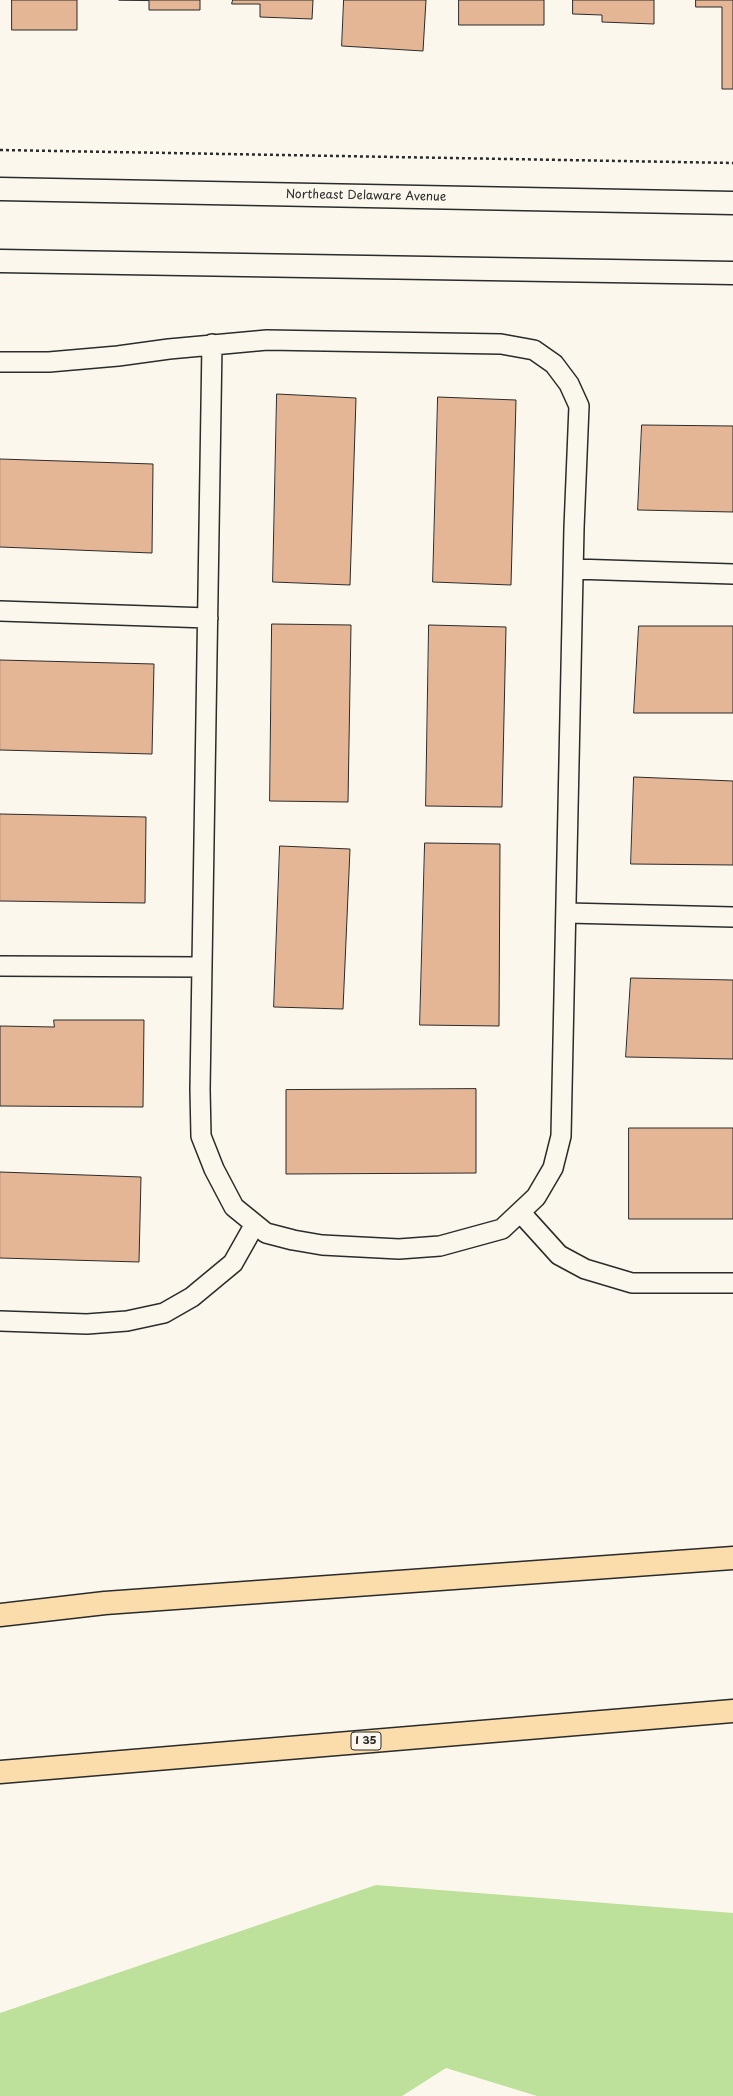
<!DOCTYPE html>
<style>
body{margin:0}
canvas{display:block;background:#fbf7ec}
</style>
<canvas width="733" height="2096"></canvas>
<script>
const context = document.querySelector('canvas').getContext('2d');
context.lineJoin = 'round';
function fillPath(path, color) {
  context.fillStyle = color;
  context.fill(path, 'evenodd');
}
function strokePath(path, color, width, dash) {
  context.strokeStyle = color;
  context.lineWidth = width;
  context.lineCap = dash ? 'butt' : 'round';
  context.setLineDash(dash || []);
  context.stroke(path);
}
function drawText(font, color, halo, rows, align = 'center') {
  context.font = font + ' "Playpen Sans",sans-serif';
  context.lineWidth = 3;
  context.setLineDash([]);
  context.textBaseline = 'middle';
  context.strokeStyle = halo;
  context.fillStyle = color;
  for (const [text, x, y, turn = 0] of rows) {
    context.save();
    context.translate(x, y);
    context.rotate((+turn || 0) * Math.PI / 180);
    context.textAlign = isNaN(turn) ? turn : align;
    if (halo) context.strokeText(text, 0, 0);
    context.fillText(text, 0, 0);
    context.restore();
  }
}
fillPath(new Path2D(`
 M376,1885L733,1913V2096H537L446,2068L402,2096H0V2013Z`), '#bde09a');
const building = new Path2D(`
 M12,0H77V30H12Z
 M119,0H200V10H149V1Z
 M233,0H313L312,19L260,17V4H232Z
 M344,0H426L423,51L342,46Z
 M459,0H544V25H459Z
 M573,0H654V24L602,22V15L573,14Z
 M696,0H733V89H722V7H696Z
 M277,394L356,398L350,585L273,582Z
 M438,397L516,400L511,585L433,582Z
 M642,425L733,426V512L638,510Z
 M0,459L153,464L152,553L0,547Z
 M272,624L351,625L348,802L270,801Z
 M429,625L506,627L502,807L426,806Z
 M639,626H733V713H634Z
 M0,660L154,664L152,754L0,750Z
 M634,777L733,781V865L631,864Z
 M0,814L146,817L145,903L0,901Z
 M425,843L500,844L499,1026L420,1025Z
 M280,846L350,849L343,1009L274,1007Z
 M631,978L733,980V1059L626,1057Z
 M54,1020H144L143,1107L0,1106V1026L54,1027Z
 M476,1089V1173L286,1174V1090Z
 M629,1128H733V1219H629Z
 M0,1172L141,1177L139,1262L0,1258Z`);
fillPath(building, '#e5b696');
strokePath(building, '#2b2b2b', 1);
const lane = new Path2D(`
 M0,362H49L118,356L169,349L267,340L501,344L534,350L554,364L569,384L579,406L574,528L561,1136L553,1168L536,1197L502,1229L440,1246L399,1249L322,1245L293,1240L266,1233L234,1207L214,1169L201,1136L200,1089L212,344
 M574,569L733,574
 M0,611L208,618
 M567,913L733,917
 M0,966L202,967
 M521,1213L559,1255L585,1269L632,1283H733
 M0,1321L87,1324L127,1321L164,1313L192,1297L233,1263L255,1224`);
const secondary = new Path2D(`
 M0,189L733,203
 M0,261L733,273`);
const highway = new Path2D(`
 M0,1615L105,1603L733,1558
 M0,1772L733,1711`);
strokePath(lane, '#2b2b2b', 22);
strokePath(secondary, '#2b2b2b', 25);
strokePath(highway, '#2b2b2b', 25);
strokePath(new Path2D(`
 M0,150L733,163`), '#2b2b2b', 2.5, [3, 3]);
strokePath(lane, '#fbf7ec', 19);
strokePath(secondary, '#fbf7ec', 22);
strokePath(highway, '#faddab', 22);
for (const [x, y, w] of [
 [366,1741,30]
]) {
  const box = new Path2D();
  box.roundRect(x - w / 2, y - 9, w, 18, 3);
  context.fillStyle = '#fbf7ec';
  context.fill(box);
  strokePath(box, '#2b2b2b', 1);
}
drawText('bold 11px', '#2b2b2b', null, [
 ["I 35",366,1741]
]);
drawText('12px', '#2b2b2b', '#fbf7ec', [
 ["Northeast Delaware Avenue",366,196,1]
]);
</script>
